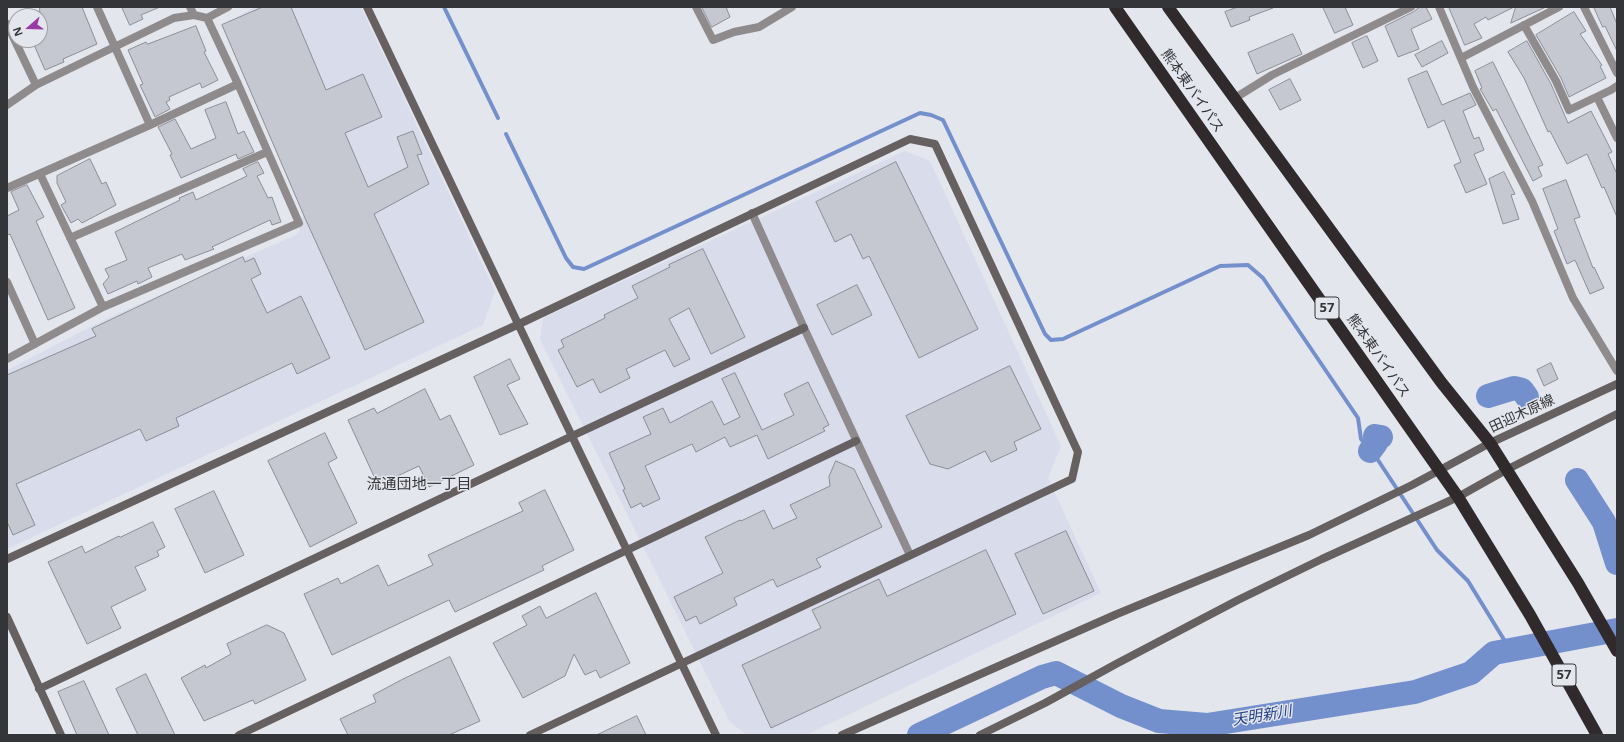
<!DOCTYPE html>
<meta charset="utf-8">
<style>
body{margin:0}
#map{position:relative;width:1624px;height:742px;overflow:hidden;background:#e4e6ee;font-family:"Noto Sans",sans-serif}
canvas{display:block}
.frame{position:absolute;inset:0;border:8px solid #343538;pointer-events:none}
.north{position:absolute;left:8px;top:8px;width:40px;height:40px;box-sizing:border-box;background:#e4e6ee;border:1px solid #9e9fa5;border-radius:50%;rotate:250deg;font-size:11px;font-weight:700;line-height:16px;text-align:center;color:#343538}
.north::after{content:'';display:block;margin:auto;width:14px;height:18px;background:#993ba4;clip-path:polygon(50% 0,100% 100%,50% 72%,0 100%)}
</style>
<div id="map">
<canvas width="1624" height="742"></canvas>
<div class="frame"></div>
<div class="north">N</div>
</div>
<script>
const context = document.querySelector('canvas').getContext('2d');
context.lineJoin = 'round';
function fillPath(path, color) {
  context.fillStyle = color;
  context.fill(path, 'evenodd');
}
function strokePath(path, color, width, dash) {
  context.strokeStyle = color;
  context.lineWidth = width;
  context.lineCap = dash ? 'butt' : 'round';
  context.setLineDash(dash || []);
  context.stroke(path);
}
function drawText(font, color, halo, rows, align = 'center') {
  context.font = font + ' "Noto Sans","Noto Sans JP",sans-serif';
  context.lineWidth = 3;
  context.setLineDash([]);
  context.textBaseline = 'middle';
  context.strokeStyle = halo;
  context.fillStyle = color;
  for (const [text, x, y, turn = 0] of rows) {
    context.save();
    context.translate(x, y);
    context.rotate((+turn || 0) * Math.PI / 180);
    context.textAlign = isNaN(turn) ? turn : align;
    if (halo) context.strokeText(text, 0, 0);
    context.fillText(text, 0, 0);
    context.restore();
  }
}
fillPath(new Path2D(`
 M255,7H361L495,291L483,325L7,549V370L106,319L298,234L304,212L300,206L222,25Z
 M905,151L930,161L1061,446L1048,478L1101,593L806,735H747L730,722L540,339L543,318Z`), '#d8dceb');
strokePath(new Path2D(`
 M444,7L498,118
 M506,134L566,258L573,267L584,269L920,113L931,115L943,120L1045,334L1051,340L1063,339L1220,266L1248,265L1263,278L1358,418L1361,439L1376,457L1437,550L1468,581L1511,651`), '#7390cc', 4);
strokePath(new Path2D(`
 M1488,396L1514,388L1522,390L1527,397
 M1370,451L1376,443L1375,436L1381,437
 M1577,480L1604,522L1617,563
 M919,735L1042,677L1056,673L1121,706L1159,721L1207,725L1415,692L1471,673L1494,653L1617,630`), '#7390cc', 24);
const building = new Path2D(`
 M40,7H82L97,44L63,59L64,62L45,70L32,40H40Z
 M122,7H160L141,15L143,19L130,25Z
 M263,7H291L326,90L363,74L382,117L345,133L368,187L408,167L397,137L413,131L422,154L417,155L429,184L374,214L424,322L365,350L305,218L222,25Z
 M702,7H726L730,17L712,27Z
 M1238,7H1273V8L1249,17L1250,20L1231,27L1225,12Z
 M1323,7H1345L1353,25L1335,33Z
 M1420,7H1426L1432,19L1411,29L1419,49L1398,57L1385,26L1413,12Z
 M1449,7H1514L1488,20L1486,17L1474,24L1482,38L1465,45Z
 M1516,7H1546L1511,23Z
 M1594,7H1610L1617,24V51L1605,26L1603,27Z
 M1574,12L1586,31L1580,34L1602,65L1600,66L1606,78L1569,97L1561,78L1536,35Z
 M196,26L206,51L204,52L218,80L202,88L200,83L169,97L170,100L166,102L170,109L155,117L140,85L143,84L128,50L146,42L147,44Z
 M1293,34L1302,54L1257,74L1248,53Z
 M1367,36L1378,61L1363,68L1352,43Z
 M1442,41L1448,53L1422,67L1415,55Z
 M1527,41L1551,84L1568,123L1591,111L1603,134L1612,152L1608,154L1617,174V217L1604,187L1602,188L1587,154L1567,164L1550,131L1548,132L1524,78L1508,52Z
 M1493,62L1543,165L1538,167L1542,176L1533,181L1496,109L1493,111L1480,89L1482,88L1475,71Z
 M1427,71L1442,105L1470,93L1476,105L1463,111L1474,139L1479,137L1484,150L1474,154L1487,184L1466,193L1454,165L1461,162L1444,120L1428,128L1408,79Z
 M1290,79L1301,100L1280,110L1269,90Z
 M226,102L238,134L244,131L254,152L238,159L236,154L181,178L170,155L172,154L158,127L175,119L191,149L216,138L205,110Z
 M90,159L102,184L106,182L116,205L82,223L78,219L71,223L61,205L66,202L57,183V176Z
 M258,162L264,173L257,176L268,198L272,197L281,222L272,225L270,220L212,247L214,249L185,260L182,254L148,268L152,277L138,284L137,281L108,294L103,284L109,277L105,269L127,260L115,232L180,200L179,198L193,192L196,200L247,176L243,169Z
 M896,162L978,329L919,358L869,256L863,259L851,234L835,242L816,202Z
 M1504,172L1515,194L1511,195L1519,219L1503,224L1489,179Z
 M1566,180L1580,217L1574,219L1593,268L1594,267L1604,288L1590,294L1575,260L1567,264L1554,231L1558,229L1543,189Z
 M27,185L44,217L36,221L75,308L48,320L10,234L7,235V216L19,210L11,192Z
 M703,249L745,337L711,354L689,308L669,319L690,359L674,367L665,350L626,369L630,378L600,393L593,379L577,387L558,350L564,347L561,340L605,318L604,315L638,298L632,286L670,267L669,265Z
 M243,257L245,262L254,258L261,274L251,279L267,313L301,296L330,358L297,374L292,363L176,418L179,426L146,441L140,429L16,484L35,525L13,535L7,522V375L96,336L92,329Z
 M857,285L872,315L832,335L817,305Z
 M510,359L520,379L507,385L528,424L500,435L474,377Z
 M1551,363L1558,379L1544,386L1537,370Z
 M1010,366L1041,429L1014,442L1017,450L991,462L985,451L948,469L930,464L906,416Z
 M735,373L762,430L794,415L784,394L808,382L829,425L823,428L825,431L768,459L757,435L730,447L725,437L696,452L692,444L645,466L660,499L643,507L641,503L631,508L623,490L625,489L609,453L651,434L643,417L663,408L670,423L712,401L724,425L740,417L722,379Z
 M425,389L440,420L450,415L474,465L429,487L419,466L378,485L348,420L374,408L377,413Z
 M325,433L337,458L328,463L357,523L310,547L268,461Z
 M836,461L854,469L882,527L816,559L821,567L777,587L773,579L734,598L737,605L700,624L696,616L686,621L674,597L723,573L705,537L740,520L741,521L764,510L773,529L797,518L790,505L830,486L829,477Z
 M545,490L574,550L542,566L544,570L455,612L449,600L332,655L304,594L338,578L341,584L378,565L388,586L433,565L428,555L523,511L519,503Z
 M214,491L244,555L205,573L175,509Z
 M153,522L165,547L157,551L159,556L135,567L146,590L111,607L121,628L87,644L48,562L82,546L85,553L119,536L120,537Z
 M1066,531L1094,591L1043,614L1015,554Z
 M986,550L1016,614L771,728L742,665L821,628L812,610L879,579L887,596Z
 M596,593L630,663L600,678L596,670L585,675L574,654L565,676L523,698L493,643L527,625L522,616L540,606L546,618Z
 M267,625L284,633L306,680L255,704L253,700L204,721L181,678L205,665L206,668L231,654L227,644Z
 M450,657L480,721L449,735H348L340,719L376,702L373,695L401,680Z
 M146,674L175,735H138L116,689Z
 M84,681L109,735H77L58,692Z
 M637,716L646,735H597Z`);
fillPath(building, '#c5c8d0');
strokePath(building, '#8c8e95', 1);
strokePath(new Path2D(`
 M97,7L150,125
 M190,7L194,15
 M696,7L713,40L734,32L759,27L792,7
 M1439,7L1473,87L1532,201L1573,298L1617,371
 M1584,7L1617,73
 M7,24L36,85
 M1524,25L1556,81L1569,110L1611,90L1617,86
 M1461,58L1559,7
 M1597,97L1617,138
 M1235,98L1272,75L1411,7
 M7,105L36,85L174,18L194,15L207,18L228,7
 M40,174L103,307
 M7,188L150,125L238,84
 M752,213L804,328L910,555
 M70,238L267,152
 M7,282L35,344
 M7,359L103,307L299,223L238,84L207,18`), '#8f8b8c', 8);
strokePath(new Path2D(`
 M367,7C482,250 599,493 716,735
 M7,559L517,325L910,139L935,144L1078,452L1072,479L530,735
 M7,617L61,735
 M39,689L572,436L804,328
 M239,735L856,441
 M842,735L1117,614L1309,535L1412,485L1490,443L1617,384
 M980,735L1045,703L1116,664L1238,600L1322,559L1458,497L1506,470L1617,414`), '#666061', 8);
strokePath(new Path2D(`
 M1115,7L1458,497L1530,615L1597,735
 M1168,7L1441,382L1490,443L1578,583L1617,651`), '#312a2c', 12);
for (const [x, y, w] of [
 [1327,308,24],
 [1564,675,24]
]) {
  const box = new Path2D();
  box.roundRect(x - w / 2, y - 11, w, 22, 3);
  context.fillStyle = '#e4e6ee';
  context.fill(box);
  strokePath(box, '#343538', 1);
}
drawText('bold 13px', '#343538', null, [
 ["57",1327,308],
 ["57",1564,675]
]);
drawText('14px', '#343538', '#e4e6ee', [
 ["熊本東バイパス",1192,91,55],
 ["熊本東バイパス",1378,356,55],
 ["田迎木原線",1522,414,-25]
]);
drawText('15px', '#343538', '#e4e6ee', [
 ["流通団地一丁目",419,485]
]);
drawText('italic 15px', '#23418a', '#e4e6ee', [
 ["天明新川",1262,716,-9]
]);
</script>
